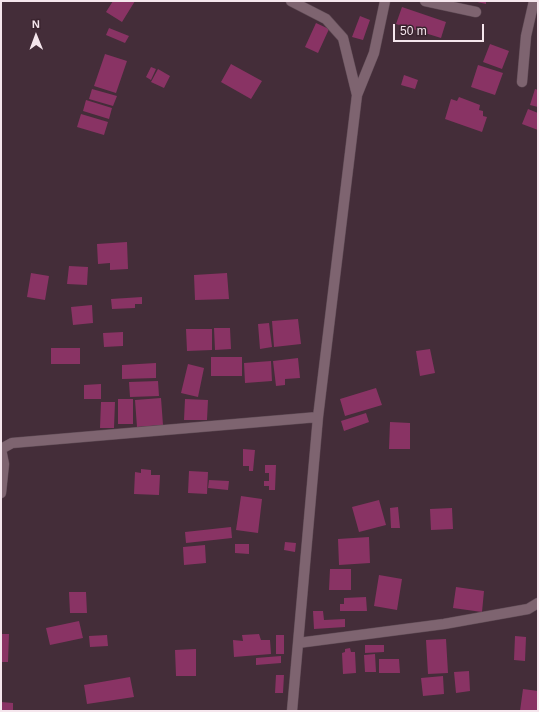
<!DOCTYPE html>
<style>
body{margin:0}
#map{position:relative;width:539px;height:712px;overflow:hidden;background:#442d39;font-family:Helvetica,sans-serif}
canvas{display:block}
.frame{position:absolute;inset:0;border:2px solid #f5e6ed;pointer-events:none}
.north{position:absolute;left:16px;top:16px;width:40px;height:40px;-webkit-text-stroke:3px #3a242f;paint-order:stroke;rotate:359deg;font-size:11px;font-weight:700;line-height:16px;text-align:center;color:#f5e6ed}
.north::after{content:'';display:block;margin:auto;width:14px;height:18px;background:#f5e6ed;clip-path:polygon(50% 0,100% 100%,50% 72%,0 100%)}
.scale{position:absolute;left:393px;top:24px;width:91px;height:18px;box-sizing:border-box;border:2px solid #f5e6ed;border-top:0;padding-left:5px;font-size:12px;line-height:14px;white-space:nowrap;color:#f5e6ed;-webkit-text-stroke:3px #3a242f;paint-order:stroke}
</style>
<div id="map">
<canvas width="539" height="712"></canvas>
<div class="frame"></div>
<div class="north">N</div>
<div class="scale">50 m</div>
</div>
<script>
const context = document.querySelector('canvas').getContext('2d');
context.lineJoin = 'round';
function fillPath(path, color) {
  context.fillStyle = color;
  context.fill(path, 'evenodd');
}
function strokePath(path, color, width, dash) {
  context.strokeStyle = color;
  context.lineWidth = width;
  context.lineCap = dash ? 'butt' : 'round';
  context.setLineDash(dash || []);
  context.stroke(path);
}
fillPath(new Path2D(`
 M113,1H135L122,22L106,12Z
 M473,1H486V4Z
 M402,7L446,22L441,38L396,24Z
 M360,16L370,20L363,40L352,37Z
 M316,23L329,29L318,53L305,47Z
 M109,28L129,36L125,43L106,35Z
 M490,44L509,51L502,69L483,62Z
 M105,54L127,61L116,93L94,86Z
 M231,64L262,81L251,99L221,82Z
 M478,65L503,73L495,95L471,87Z
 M151,67L156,69L151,80L146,77Z
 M158,69L170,76L164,88L151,82Z
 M404,75L418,80L415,89L401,85Z
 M92,89L117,96L113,106L89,99Z
 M535,89L538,90V107L530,105Z
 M459,97L480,105L479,110L483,111V116L487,117L482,132L445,119L451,99L457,101Z
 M86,100L112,108L109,119L83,111Z
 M528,109L538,113V130L522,124Z
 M81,114L108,122L104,135L77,127Z
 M127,242L128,269L110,270V263L98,264L97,244Z
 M69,266L88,267L87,285L67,284Z
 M31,273L49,276L45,300L27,297Z
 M227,273L229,299L195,300L194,275Z
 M142,297V304H135V308L112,309L111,299Z
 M92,305L93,323L73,325L71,307Z
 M298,319L301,344L274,347L272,321Z
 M269,323L272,347L260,349L258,324Z
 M214,328H230L231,349L215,350Z
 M186,329H212V350L187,351Z
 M123,332V346L104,347L103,333Z
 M51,348H80V364H51Z
 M430,349L435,373L420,376L416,351Z
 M211,357H242V376H211Z
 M298,358L300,378L285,379V385L276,386L273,361Z
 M271,361L272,381L245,383L244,363Z
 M156,363V378L122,379V365Z
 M188,364L204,368L198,397L181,393Z
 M158,381L159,396L130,397L129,382Z
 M101,384V399H84V385Z
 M376,388L382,405L345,416L340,399Z
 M161,398L163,425L137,427L135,400Z
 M118,399H133V424H118Z
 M185,399L208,400L207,420H184Z
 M101,402H115L114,428H100Z
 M366,413L369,422L344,431L341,421Z
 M390,422L410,423V449H389Z
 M243,449L255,450L253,471H249V466H243Z
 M265,465H276L275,490H269V486H264V481H269V473H265Z
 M141,469L151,470V475H160L159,495L134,494L135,472L141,473Z
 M189,471L208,472L207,494L188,493Z
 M209,480L229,481L228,490L208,488Z
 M241,496L262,499L258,533L236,530Z
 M379,500L386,525L359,532L352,507Z
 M398,507L400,528H391L390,508Z
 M452,508L453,529L431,530L430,509Z
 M231,527L232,538L186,543L185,532Z
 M369,537L370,563L339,565L338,539Z
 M285,542L296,543L295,552L284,550Z
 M235,544H249V554L235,553Z
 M205,545L206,563L184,565L183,547Z
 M330,569H351V590H329Z
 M379,575L402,579L397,610L374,606Z
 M456,587L484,591L482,612L453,608Z
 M69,592H86L87,613H70Z
 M366,597L367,611H340V604H344V598Z
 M313,611H323L324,620L345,619V627L314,629Z
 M79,621L83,638L50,645L46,628Z
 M1,634H9L8,662H1Z
 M259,634L261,640H270L271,654L234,657L233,640L243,641L242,635Z
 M107,635L108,646L90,647L89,636Z
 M276,635H284V654H276Z
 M515,636L526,637L525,661L514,660Z
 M446,639L448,673L428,674L426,640Z
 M365,645H384V652L365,653Z
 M350,648L351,652H355L356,673L343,674L342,653L345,652V649Z
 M196,649V676H176L175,650Z
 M375,654L376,672H365L364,655Z
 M281,656V663L256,665V658Z
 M379,659H399L400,673H379Z
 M469,671L470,691L456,693L454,672Z
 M276,675H284L283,693H275Z
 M443,676L444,694L423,696L421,678Z
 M130,677L134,697L87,704L84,685Z
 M523,689L538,691V711H520Z
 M1,702L13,703V711H1Z`), '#893364');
const minor = new Path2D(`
 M291,1L326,19L343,38L357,95L374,53L385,1
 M425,1L476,12
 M522,82L526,36L534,1
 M1,493L4,464L1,449L12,443L318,417
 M298,643L444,624L528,609L538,603
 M292,711L318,417L357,95`);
strokePath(minor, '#5f4b55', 11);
strokePath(minor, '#7e6470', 10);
</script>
